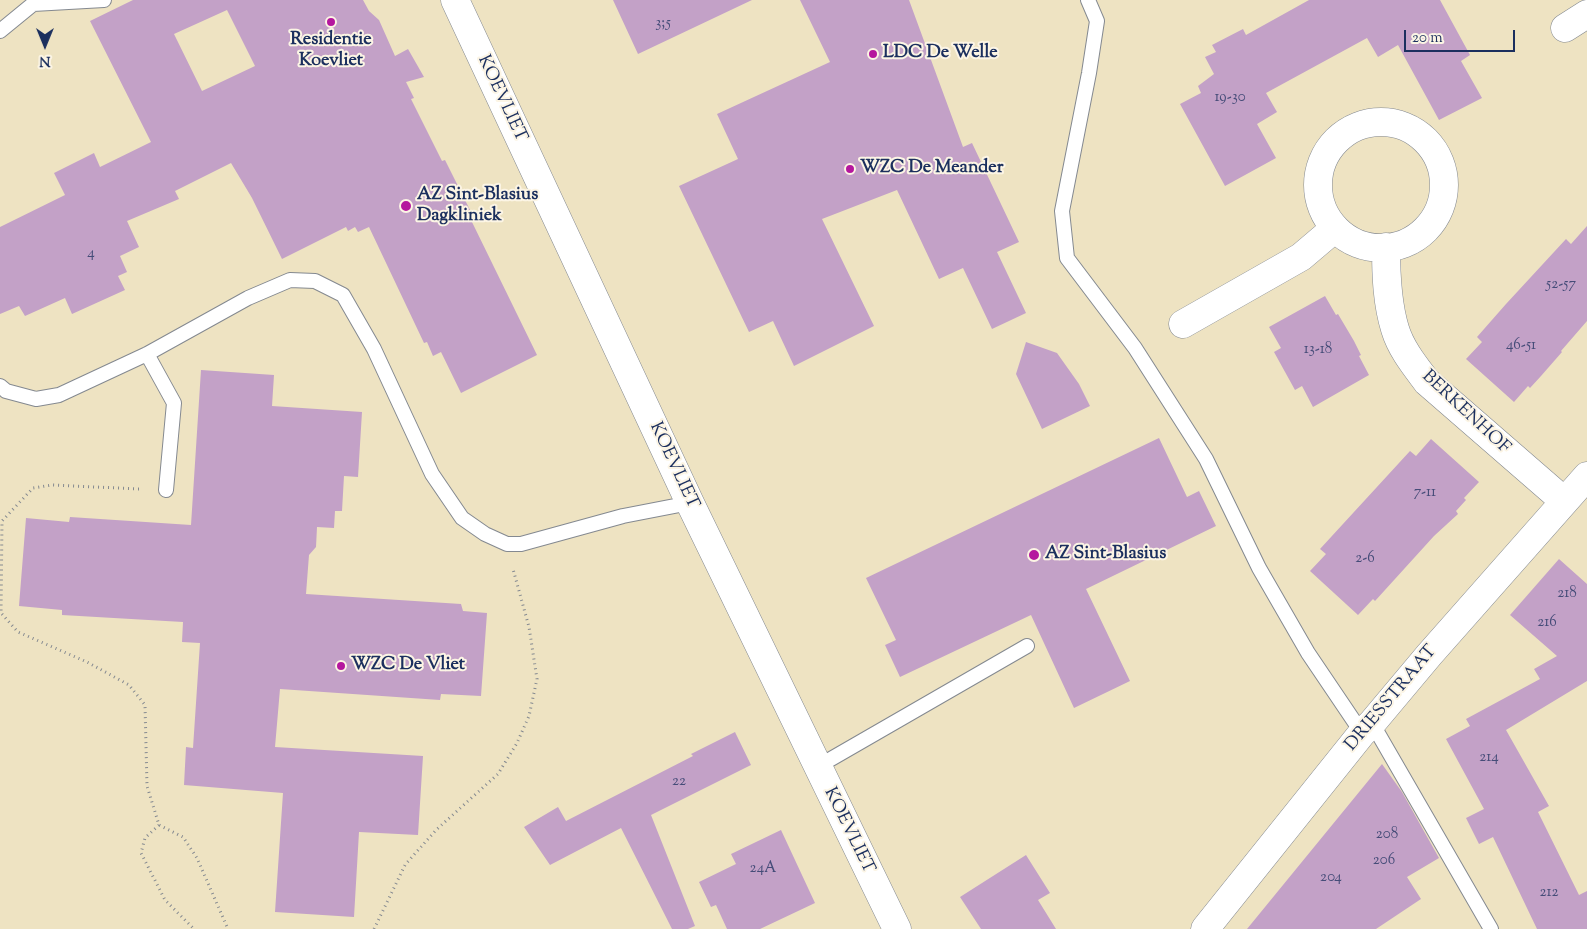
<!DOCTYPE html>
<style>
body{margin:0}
#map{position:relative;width:1587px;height:929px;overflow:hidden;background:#eee3c2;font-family:"Sorts Mill Goudy",serif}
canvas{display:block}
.north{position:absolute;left:20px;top:20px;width:50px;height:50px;-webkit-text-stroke:4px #fcf5e5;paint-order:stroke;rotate:180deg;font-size:14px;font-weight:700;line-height:20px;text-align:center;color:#1b2f5e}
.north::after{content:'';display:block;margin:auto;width:18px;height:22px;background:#1b2f5e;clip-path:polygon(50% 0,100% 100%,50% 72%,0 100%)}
.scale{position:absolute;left:1404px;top:30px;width:111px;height:22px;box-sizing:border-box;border:2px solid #1b2f5e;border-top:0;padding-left:6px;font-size:15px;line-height:18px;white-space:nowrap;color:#1b2f5e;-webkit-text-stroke:4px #fcf5e5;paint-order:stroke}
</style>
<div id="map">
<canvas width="1587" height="929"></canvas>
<div class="north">N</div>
<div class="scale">20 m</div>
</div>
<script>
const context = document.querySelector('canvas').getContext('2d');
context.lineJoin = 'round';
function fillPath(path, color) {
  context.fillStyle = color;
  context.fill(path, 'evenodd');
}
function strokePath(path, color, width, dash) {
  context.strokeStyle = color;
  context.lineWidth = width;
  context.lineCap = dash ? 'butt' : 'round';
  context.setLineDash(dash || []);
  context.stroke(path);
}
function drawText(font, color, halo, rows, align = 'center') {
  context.font = font + ' "Sorts Mill Goudy",serif';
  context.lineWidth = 4;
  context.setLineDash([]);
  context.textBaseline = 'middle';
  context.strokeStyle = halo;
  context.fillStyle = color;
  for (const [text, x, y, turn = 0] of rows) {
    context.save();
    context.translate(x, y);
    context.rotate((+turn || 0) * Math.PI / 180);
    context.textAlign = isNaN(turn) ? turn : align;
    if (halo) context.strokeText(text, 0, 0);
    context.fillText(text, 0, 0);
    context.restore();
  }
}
fillPath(new Path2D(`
 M133,0H363L369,11L379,20L395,56L408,49L424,77L406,82L414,98L411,99L442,161L445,160L474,218L471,220L537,355L461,393L441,352L433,356L427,342L424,343L369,227L358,232L355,227L348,231L346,227L282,259L252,198L231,163L175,191L179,199L127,221L139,247L120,256L127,272L118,276L125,290L72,314L65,298L25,316L19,306L0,314V227L65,195L54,173L94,153L100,167L151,142L90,21ZM227,10L255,66L202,91L174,34Z
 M613,0H752L638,54Z
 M800,0H909L963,147L972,143L1019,242L997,252L1026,313L992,329L963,268L939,279L897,190L822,219L874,326L794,366L773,321L749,332L679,186L738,159L717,114L830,62Z
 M1309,0H1440L1470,55L1461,61L1482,98L1439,120L1398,45L1378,57L1367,38L1266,93L1277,112L1257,124L1276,158L1225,186L1180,104L1201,93L1198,86L1214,74L1205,57L1216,52L1212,45L1243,29L1246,35Z
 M1587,226V321L1561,351L1562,352L1541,376L1530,388L1528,386L1514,402L1466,359L1482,342L1477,337L1506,304L1566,239L1571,244Z
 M1325,296L1336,315L1338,314L1354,341L1361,355L1359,356L1369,375L1313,407L1302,386L1295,390L1274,352L1281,348L1269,327Z
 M1026,342L1057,353L1079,384L1090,406L1042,429L1016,374Z
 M201,370L274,375L272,406L362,412L358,477L344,476L342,511H335L334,528L317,527L316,547L309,555L306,594L461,604L463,611L487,613L481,696L441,694L440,700L280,689L275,747L423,756L418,835L359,832L354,917L275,912L283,793L184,785L186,747L193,748L200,643L182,642L183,622L62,615V610L19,606L26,518L69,522L70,517L191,525Z
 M1159,438L1187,497L1199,491L1216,526L1086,589L1130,681L1074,708L1031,615L900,677L885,645L896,640L866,578Z
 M1431,439L1479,482L1464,498L1466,500L1456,511L1458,514L1434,536L1375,601L1373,599L1358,615L1310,571L1326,554L1320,549L1410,451L1416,456Z
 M1559,559L1587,584V681L1506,730L1549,806L1538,812L1579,895L1587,891V929H1537L1493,837L1479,844L1466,818L1484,809L1446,739L1470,726L1466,719L1540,679L1534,669L1557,656L1510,615Z
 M735,732L751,765L651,815L695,926L688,929H672L621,828L550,865L524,827L558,807L566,821L693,756L691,754Z
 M1382,764L1402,792L1439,858L1407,877L1421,899L1376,929H1247Z
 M781,830L815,903L760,929H727L716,905L711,907L699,882L736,864L731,854Z
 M1026,855L1050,893L1038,900L1056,929H981L960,897Z`), '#c3a1c7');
const lane = new Path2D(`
 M1088,0L1097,21L1089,73L1062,211L1067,258L1135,348L1206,459L1259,568L1308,653L1362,733
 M0,31L33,4L104,0
 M147,354L174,403L166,490
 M0,386L6,391L36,399L59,395L147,354L248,298L290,280L315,281L343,295L374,349L432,474L462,518L485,534L507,544H521L623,516L690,503
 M1372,723L1491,929
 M817,767L1027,646`);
const street = new Path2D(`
 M455,0L690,503L897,929
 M1565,28L1587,14
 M1318 185a63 63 0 1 1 126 0a63 63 0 1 1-126 0Z
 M1386,247C1386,275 1387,303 1395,329C1401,349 1415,366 1427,382L1564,501
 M1183,324L1301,257L1334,229
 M1205,929L1362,733L1372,723L1429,655L1587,476`);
strokePath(lane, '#848990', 16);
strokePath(street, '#848990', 29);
strokePath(new Path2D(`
 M139,489L52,485L33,488L2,521L1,613L18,632L87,662L129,685L145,705L147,786L159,825L183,837L197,858L228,929
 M159,825L145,838L141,853L165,900L194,929
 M374,929L405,865L436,830L498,774L517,743L529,716L537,679L529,627L513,569`), '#848990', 3, [1, 4]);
strokePath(lane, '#fff', 14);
strokePath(street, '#fff', 28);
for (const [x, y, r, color] of [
 [331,22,5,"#b5179e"],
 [873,54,5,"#b5179e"],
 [850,169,5,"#b5179e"],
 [406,206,6,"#b5179e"],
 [1034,555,6,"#b5179e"],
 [341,666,5,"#b5179e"]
]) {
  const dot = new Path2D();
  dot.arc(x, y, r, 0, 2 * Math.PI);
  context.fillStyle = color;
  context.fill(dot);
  strokePath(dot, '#fcf5e5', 2);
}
drawText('15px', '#454c78', null, [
 ["3;5",663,24],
 ["19-30",1230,98],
 ["4",91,254],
 ["52-57",1561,285],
 ["46-51",1521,346],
 ["13-18",1318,350],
 ["7-11",1425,493],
 ["2-6",1365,559],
 ["218",1567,594],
 ["216",1547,623],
 ["214",1489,758],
 ["22",679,782],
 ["208",1387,835],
 ["206",1384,861],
 ["24A",763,869],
 ["204",1331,878],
 ["212",1549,893]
]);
drawText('bold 18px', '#1b2f5e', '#fcf5e5', [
 ["Residentie",331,41,"center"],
 ["Koevliet",331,62,"center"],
 ["LDC De Welle",883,54],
 ["WZC De Meander",860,169],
 ["AZ Sint-Blasius",417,196],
 ["Dagkliniek",417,217],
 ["AZ Sint-Blasius",1045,555],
 ["WZC De Vliet",351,666]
], 'left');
drawText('18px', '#1b2f5e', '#fcf5e5', [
 ["KOEVLIET",501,99,65],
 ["BERKENHOF",1465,413,43],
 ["KOEVLIET",673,466,65],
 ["DRIESSTRAAT",1392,699,-50],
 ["KOEVLIET",848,831,64]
]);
</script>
